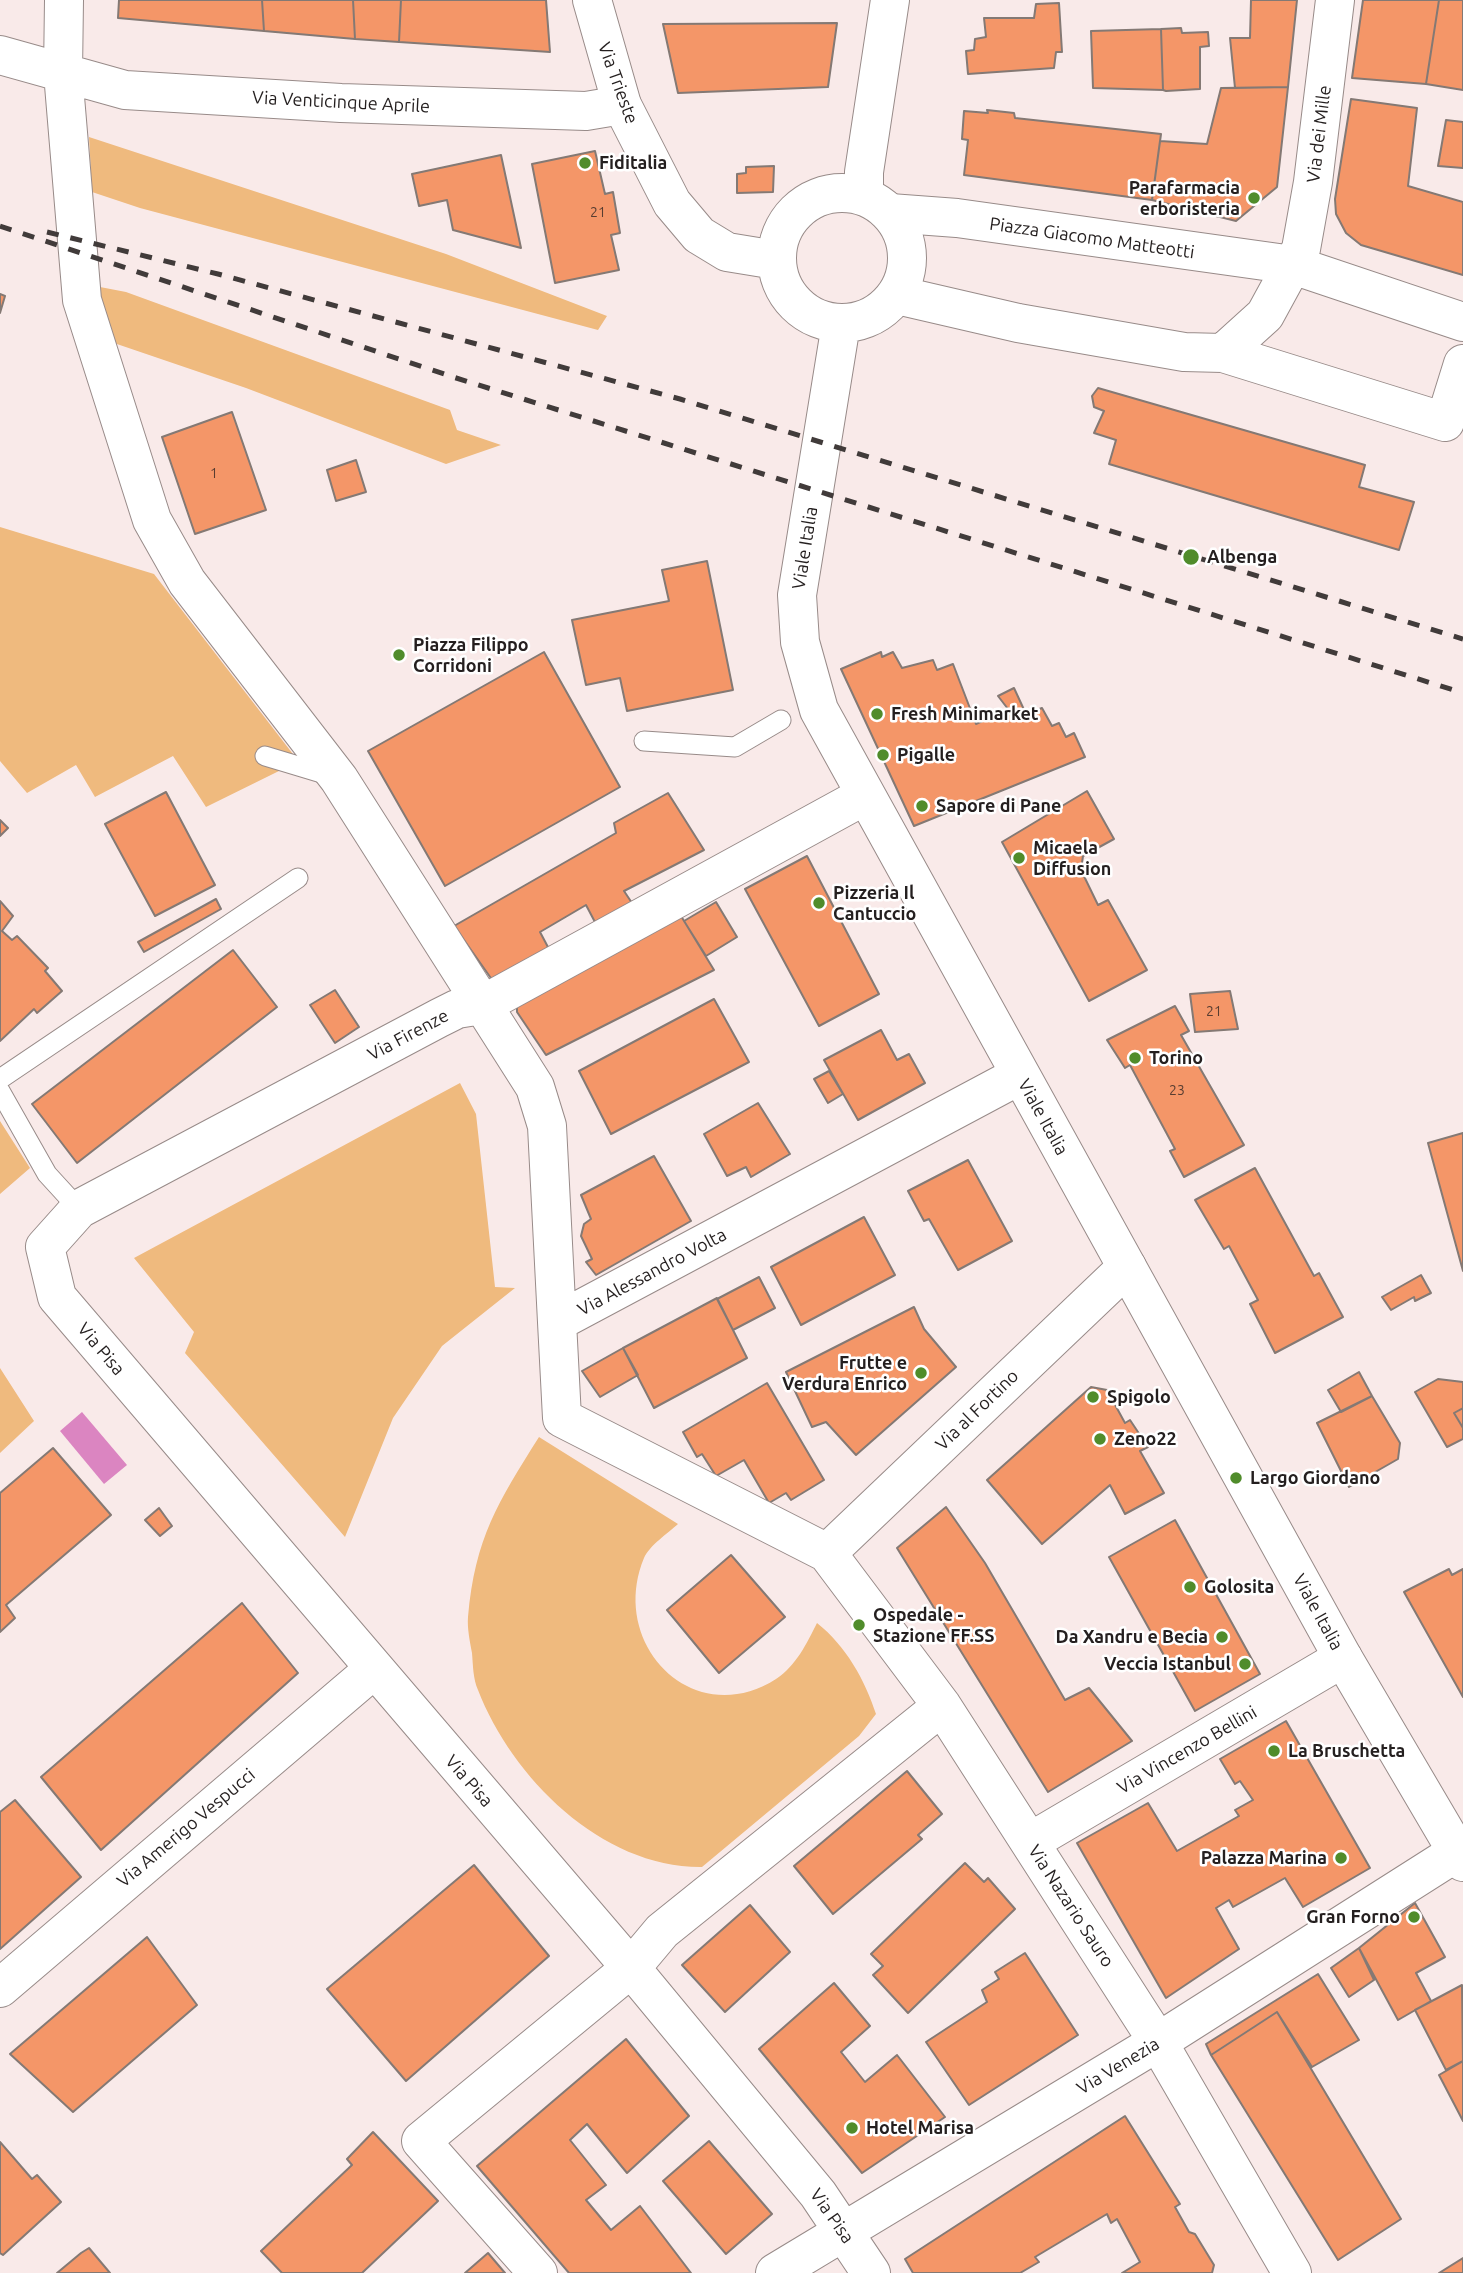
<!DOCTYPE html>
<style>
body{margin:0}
canvas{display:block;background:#f9eae9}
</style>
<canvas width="1463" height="2273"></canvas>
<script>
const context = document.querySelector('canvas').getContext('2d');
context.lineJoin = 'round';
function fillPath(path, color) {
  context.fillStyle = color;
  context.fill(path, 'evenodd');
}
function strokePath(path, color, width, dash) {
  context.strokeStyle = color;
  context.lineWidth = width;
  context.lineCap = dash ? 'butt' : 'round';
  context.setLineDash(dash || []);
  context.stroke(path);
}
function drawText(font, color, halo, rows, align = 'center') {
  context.font = font + ' Ubuntu,sans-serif';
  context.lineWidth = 5;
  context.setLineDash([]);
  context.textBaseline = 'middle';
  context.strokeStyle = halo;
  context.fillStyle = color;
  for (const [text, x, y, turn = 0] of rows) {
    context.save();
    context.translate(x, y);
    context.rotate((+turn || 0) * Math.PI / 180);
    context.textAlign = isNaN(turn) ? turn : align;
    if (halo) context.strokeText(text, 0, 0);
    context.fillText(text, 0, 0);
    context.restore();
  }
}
fillPath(new Path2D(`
 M89,137L446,254L607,316L598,330L140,208L92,192Z
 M100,287L126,292L450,410L457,430L501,445L446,464L246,388L111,342L99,330Z
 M0,527L154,574L296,758L279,771L206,807L173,756L95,797L76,765L27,793L0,761Z
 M460,1083L476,1114L495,1287L515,1288L442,1346L393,1418L345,1537L185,1353L194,1332L134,1258Z
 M0,1121L30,1168L0,1194Z
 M0,1368L34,1421L0,1453Z
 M539,1437L678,1524C668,1533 649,1546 644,1558C608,1644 693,1732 776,1679C796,1666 807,1643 817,1623C846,1646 865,1680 876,1714L859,1736L702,1867C602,1868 512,1778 478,1690C473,1679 473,1665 472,1653C470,1642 467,1628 468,1617C475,1538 498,1502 539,1437Z`), '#efba7e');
fillPath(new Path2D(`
 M82,1412L127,1465L104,1484L60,1431Z`), '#db85c1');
const building = new Path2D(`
 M119,0H262L264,31L118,18Z
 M262,0H353L355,39L264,31Z
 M353,0H401L399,42L355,39Z
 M401,0H546L550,52L399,42Z
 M1251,0H1297L1288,87L1235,88L1230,38H1250Z
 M1363,0H1439L1426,84L1352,78Z
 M1439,0H1463V90L1426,84Z
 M1059,3L1062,52H1056L1054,68L968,74L966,51L974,50L975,39L986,37L984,18H1034L1036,4Z
 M837,23L828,87L678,93L663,24Z
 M1181,28L1182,33L1208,32L1209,46L1200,47V89L1166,91L1163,90L1161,29Z
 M1161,29L1163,90L1093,88L1091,31Z
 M1288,87L1277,187L1242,216L1236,221L1152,200L1160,141L1207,144L1221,88Z
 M1351,99L1417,108L1408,186L1463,202V275L1361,245L1346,233L1336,214L1335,199Z
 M987,110L1014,113L1015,118L1161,134L1152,200L964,175L968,140L962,139L964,111L988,113Z
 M1446,120L1463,122V168L1438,166Z
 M595,151L605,194L613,192L620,233L611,235L619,270L555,283L532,164Z
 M501,155L521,248L453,230L447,200L419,206L412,174Z
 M774,166L773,192L737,193V174L746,173V167Z
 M0,294L5,296L0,313Z
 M1098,388L1365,465L1359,487L1414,502L1399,550L1109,464L1116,440L1094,433L1104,411L1094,407L1092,396Z
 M232,412L266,510L195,534L162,437Z
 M356,460L366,492L336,501L327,470Z
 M707,561L733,690L627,711L620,678L586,685L572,620L669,601L662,570Z
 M544,652L620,787L445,886L368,751Z
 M881,652L882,657L893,652L902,668L933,660L937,670L953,664L976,724L1008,709L998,696L1014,688L1026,714L1042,708L1052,726L1059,723L1066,737L1074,733L1085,757L914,826L841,669Z
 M1087,791L1114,839L1083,856L1081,870L1098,905L1108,900L1147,970L1089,1001L1002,842Z
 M166,792L215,885L155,916L105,824Z
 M668,793L704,850L624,891L632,903L596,924L586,905L540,932L549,949L493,981L454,926L616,833L614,823Z
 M0,820L8,828L0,836Z
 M807,856L879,994L819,1026L745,889Z
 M216,899L221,909L144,952L138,942Z
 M0,901L13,916L2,931L12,940L17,936L48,968L45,971L62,991L37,1013L34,1009L0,1041Z
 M716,902L737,937L706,956L684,921Z
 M681,916L714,970L546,1055L517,1012V1004Z
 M233,950L277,1007L77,1163L32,1104Z
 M335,990L359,1027L335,1043L310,1005Z
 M1230,991L1238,1029L1195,1032L1190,994Z
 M714,999L749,1062L611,1134L579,1071Z
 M1175,1006L1189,1031L1181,1035L1244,1145L1184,1177L1170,1151L1175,1149L1130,1065L1125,1068L1107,1040Z
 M881,1030L897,1060L909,1054L925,1083L858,1120L824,1060Z
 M829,1071L843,1094L828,1103L814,1079Z
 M758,1103L790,1154L751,1177L746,1167L727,1176L704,1134Z
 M1463,1133V1271L1428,1143Z
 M654,1156L691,1221L596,1275L586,1262L592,1259L581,1236L584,1224L591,1219L581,1195Z
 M968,1160L1012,1241L958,1270L929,1219L924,1221L908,1191Z
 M1255,1168L1314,1276L1319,1273L1343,1317L1275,1353L1250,1304L1258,1300L1229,1246L1224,1249L1195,1200Z
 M864,1217L895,1275L801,1325L771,1267Z
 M1421,1275L1431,1293L1415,1301L1414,1297L1391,1310L1382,1297Z
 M759,1277L775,1308L733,1330L717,1299Z
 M717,1298L747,1358L654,1408L623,1348Z
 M914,1307L924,1329L956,1367L856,1455L826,1422L812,1427L786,1372Z
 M623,1348L638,1375L600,1397L582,1371Z
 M1359,1372L1372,1396L1341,1412L1328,1390Z
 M1438,1379L1463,1382V1408L1454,1413L1463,1428V1439L1447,1447L1415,1392Z
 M767,1383L824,1480L791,1500L786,1493L769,1503L744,1460L716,1476L702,1454L697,1457L683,1432Z
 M1091,1387L1107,1390L1125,1423L1130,1420L1148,1447L1140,1451L1164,1493L1125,1514L1110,1485L1042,1544L987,1480Z
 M1372,1396L1400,1443L1398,1459L1349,1487L1317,1423Z
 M1463,1408V1428L1454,1413Z
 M53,1448L111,1515L6,1605L15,1618L0,1632V1493Z
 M946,1507L985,1563L1065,1700L1089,1688L1132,1741L1048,1792L897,1548Z
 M159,1508L172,1526L160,1536L145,1520Z
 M1175,1520L1260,1674L1195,1711L1109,1557Z
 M731,1555L785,1617L719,1673L667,1610Z
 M1449,1569L1452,1575L1463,1569V1697L1404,1592Z
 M242,1603L298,1673L101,1850L41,1777Z
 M1286,1721L1370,1868L1303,1907L1285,1878L1233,1907L1229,1900L1216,1908L1239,1949L1166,1998L1077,1843L1148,1803L1177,1851L1239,1816L1235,1810L1253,1800L1240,1781L1235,1784L1220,1759Z
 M907,1771L942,1814L918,1835L922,1839L833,1914L794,1866Z
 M15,1800L81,1877L0,1949V1812Z
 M965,1863L984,1882L988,1878L1015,1909L908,2013L873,1975L883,1966L871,1954Z
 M474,1865L549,1956L406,2081L327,1989Z
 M1415,1903L1445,1957L1416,1973L1431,2001L1398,2020L1359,1948Z
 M750,1905L790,1952L725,2012L682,1965Z
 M147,1937L197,2005L73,2112L10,2054Z
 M1359,1948L1374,1980L1349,1997L1331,1968Z
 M1025,1953L1078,2035L969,2105L926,2042L987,2002L982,1990L999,1979L995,1972Z
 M1318,1974L1359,2040L1312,2067L1277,2012L1211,2055L1206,2044Z
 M834,1983L870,2026L841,2052L865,2082L897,2055L945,2117L862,2173L759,2049Z
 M1462,1985L1463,2061L1446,2070L1415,2010Z
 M1277,2012L1401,2219L1338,2260L1211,2055Z
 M626,2039L689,2116L627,2173L587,2124L570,2140L606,2185L586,2200L611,2230L640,2206L691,2273H569L477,2166Z
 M1463,2061V2121L1439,2075Z
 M1125,2116L1180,2204L1175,2207L1189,2232L1195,2234L1214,2265L1212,2273H1122L1140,2262L1117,2219L1111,2223L1107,2214L1035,2257L1039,2262L1020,2273H913L905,2259Z
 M373,2132L438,2201L362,2273H282L261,2251L352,2165L347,2159Z
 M709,2141L772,2214L726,2254L663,2181Z
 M0,2142L32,2179L37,2175L61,2202L3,2255L0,2253Z
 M89,2248L110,2273H57L81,2253Z
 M488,2253L505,2273H465Z
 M1463,2258V2273H1439Z`);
fillPath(building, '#f49668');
strokePath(building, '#847974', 2);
const service = new Path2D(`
 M644,741L735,747L781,720
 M265,756L328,775
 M0,1079L298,878
 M0,1091L47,1174L79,1209`);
const minor = new Path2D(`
 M64,0L63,73L82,300L152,520L187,582L339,779L535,1087L547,1126L557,1322
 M0,55L125,90L341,103L586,111L622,105
 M890,213L957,218L1293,265L1463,322
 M897,295L1018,323L1184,352L1223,353L1445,422L1463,364
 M1223,353L1265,315L1301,249L1313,182L1335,0
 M864,796L482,1005L457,1009L439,1018L79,1209L45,1247L57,1297L631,1968L818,2194L871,2273
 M1020,1075L557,1322L562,1418L827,1553L942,1706L1158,2042L1292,2273
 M827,1553L1127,1267
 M1030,1842L1343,1658
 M0,1988L373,1670
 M538,2273L421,2141L631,1968L662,1931L942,1706
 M775,2273L1158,2042L1457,1852`);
const tertiary = new Path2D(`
 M592,0L622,105L672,203L699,235L727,252L776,260
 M777 258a65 65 0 1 1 130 0a65 65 0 1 1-130 0Z
 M864,196V172L890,0
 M841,324L797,595L800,642L819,710L1343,1658L1463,1862`);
strokePath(service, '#988b89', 21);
strokePath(minor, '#988b89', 40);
strokePath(tertiary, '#988b89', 40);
strokePath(service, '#fff', 19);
strokePath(minor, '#fff', 38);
strokePath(tertiary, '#fff', 38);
strokePath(new Path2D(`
 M0,226L453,377L1463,693
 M47,232L218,274L680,399L1463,639`), '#413b3a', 5, [12, 12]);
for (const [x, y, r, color] of [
 [585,163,7,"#508c2b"],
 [1254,198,7,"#508c2b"],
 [1191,557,9,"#508c2b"],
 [399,655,7,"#508c2b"],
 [877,714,7,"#508c2b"],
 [883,755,7,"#508c2b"],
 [922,806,7,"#508c2b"],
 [1019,858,7,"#508c2b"],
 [819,903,7,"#508c2b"],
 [1135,1058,7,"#508c2b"],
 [921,1373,7,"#508c2b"],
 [1093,1397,7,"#508c2b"],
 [1100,1439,7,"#508c2b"],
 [1236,1478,7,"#508c2b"],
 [1190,1587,7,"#508c2b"],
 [859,1625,7,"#508c2b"],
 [1222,1637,7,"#508c2b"],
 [1245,1664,7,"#508c2b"],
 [1274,1751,7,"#508c2b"],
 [1341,1858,7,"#508c2b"],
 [1414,1917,7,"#508c2b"],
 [852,2128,7,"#508c2b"]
]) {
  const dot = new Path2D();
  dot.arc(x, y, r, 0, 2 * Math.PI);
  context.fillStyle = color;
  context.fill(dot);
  strokePath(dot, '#fff', 2.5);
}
drawText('14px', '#583d31', null, [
 ["21",598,212],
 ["1",214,473],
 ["21",1214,1011],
 ["23",1177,1090]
]);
drawText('18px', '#241f1f', '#fff', [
 ["Via Trieste",618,83,70],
 ["Via Venticinque Aprile",341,102,3],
 ["Via dei Mille",1319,134,-83],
 ["Piazza Giacomo Matteotti",1092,238,8],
 ["Viale Italia",805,548,-81],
 ["Via Firenze",408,1035,-28],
 ["Viale Italia",1043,1117,61],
 ["Via Alessandro Volta",652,1272,-28],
 ["Via Pisa",101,1349,50],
 ["Via al Fortino",977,1410,-44],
 ["Viale Italia",1318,1612,61],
 ["Via Vincenzo Bellini",1187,1750,-30],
 ["Via Pisa",469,1781,49],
 ["Via Amerigo Vespucci",186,1828,-40],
 ["Via Nazario Sauro",1071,1906,57],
 ["Via Venezia",1118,2066,-31],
 ["Via Pisa",832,2216,55]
]);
drawText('bold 18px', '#241f1f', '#fff', [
 ["Fiditalia",599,163],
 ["Parafarmacia",1240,188,"right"],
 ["erboristeria",1240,209,"right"],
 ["Albenga",1207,557],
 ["Piazza Filippo",413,645],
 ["Corridoni",413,666],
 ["Fresh Minimarket",891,714],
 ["Pigalle",897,755],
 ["Sapore di Pane",936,806],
 ["Micaela",1033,848],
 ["Diffusion",1033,869],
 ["Pizzeria Il",833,893],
 ["Cantuccio",833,914],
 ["Torino",1149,1058],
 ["Frutte e",907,1363,"right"],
 ["Verdura Enrico",907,1384,"right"],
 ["Spigolo",1107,1397],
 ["Zeno22",1114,1439],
 ["Largo Giordano",1250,1478],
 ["Golosita",1204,1587],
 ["Ospedale -",873,1615],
 ["Stazione FF.SS",873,1636],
 ["Da Xandru e Becia",1208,1637,"right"],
 ["Veccia Istanbul",1231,1664,"right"],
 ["La Bruschetta",1288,1751],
 ["Palazza Marina",1327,1858,"right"],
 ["Gran Forno",1400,1917,"right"],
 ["Hotel Marisa",866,2128]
], 'left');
</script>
